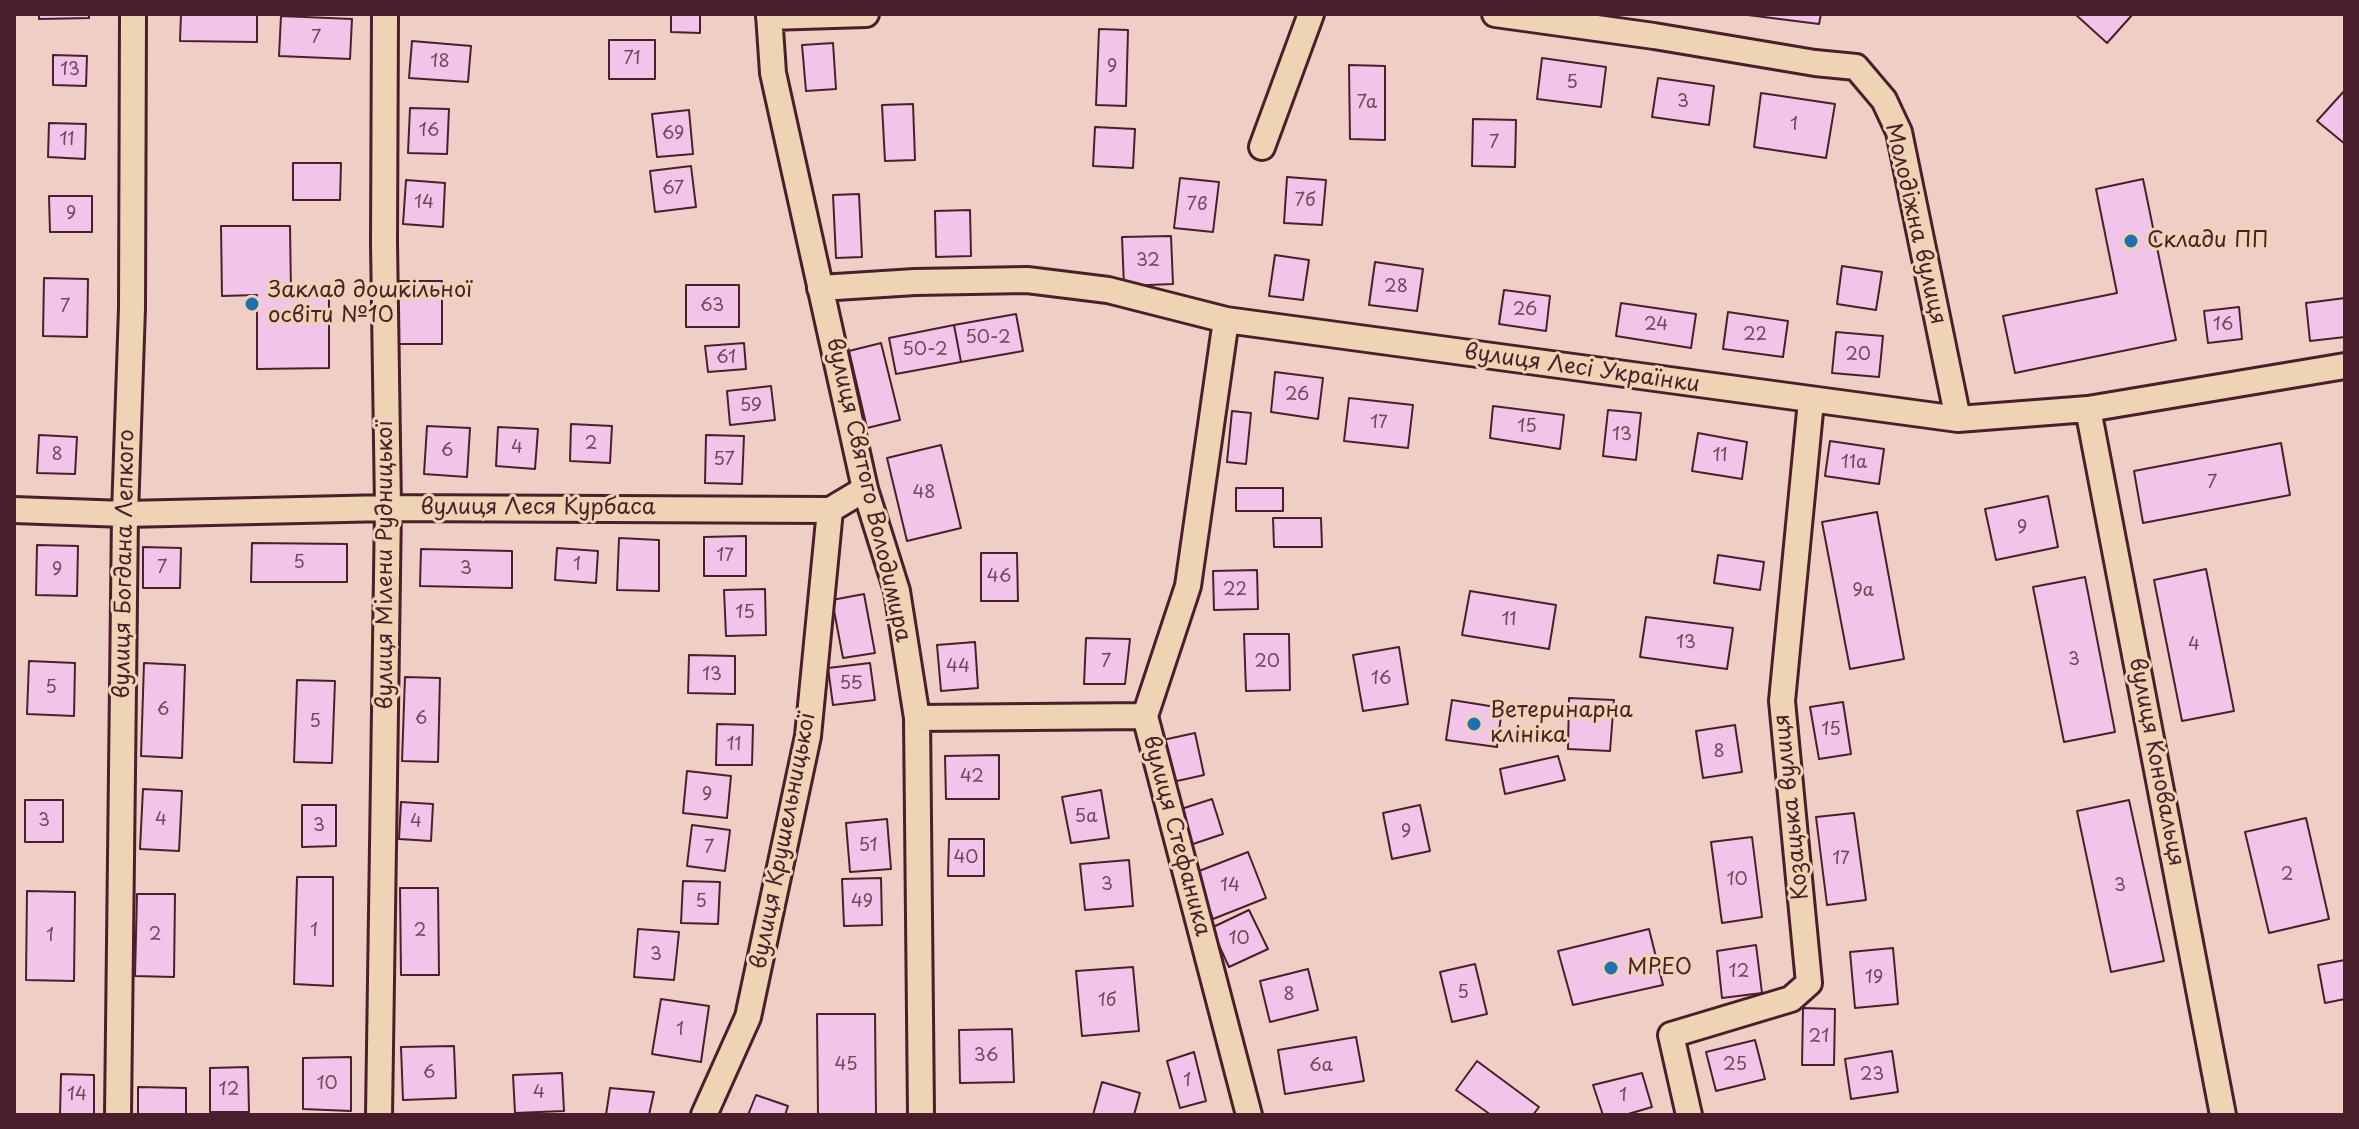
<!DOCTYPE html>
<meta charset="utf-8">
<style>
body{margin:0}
#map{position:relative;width:2359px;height:1129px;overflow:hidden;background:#efcec5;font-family:"Playpen Sans",sans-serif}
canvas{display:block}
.frame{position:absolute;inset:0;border:16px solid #4a1f2b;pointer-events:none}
</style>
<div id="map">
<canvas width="2359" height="1129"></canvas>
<div class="frame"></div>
</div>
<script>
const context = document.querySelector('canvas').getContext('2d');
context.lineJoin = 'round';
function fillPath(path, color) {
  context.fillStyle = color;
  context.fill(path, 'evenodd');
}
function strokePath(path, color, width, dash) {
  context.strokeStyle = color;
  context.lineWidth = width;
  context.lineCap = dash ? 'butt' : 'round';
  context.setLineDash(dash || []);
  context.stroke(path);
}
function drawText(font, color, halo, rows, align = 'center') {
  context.font = font + ' "Playpen Sans",sans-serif';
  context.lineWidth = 6;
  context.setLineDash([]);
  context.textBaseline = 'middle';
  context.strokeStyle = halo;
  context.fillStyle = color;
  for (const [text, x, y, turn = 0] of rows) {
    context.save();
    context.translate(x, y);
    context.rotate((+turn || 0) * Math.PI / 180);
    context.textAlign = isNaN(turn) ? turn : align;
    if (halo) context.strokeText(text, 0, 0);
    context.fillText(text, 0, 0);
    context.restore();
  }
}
const building = new Path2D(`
 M39,14H89V18L39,19Z
 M181,14H257V42L180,41Z
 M671,14H700V33L671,32Z
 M1740,14H1821L1819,24Z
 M2075,14H2133L2107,43Z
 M281,16L352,19L350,59L279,56Z
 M1099,29L1128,30L1126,106L1096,105Z
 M609,40H655V79H609Z
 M412,41L471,46L468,82L409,78Z
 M833,43L836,89L806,91L802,45Z
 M53,55L87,56L86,86L53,85Z
 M1542,58L1606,67L1601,107L1537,99Z
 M1349,65L1385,66V140L1350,139Z
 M1658,78L1714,86L1709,125L1652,117Z
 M2345,90V144L2317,121Z
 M1761,93L1835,104L1826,158L1754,147Z
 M913,104L915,160L885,161L882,105Z
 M410,108L449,109L447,154L408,153Z
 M689,110L693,154L657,157L652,114Z
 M1473,119L1516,120L1515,167L1472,166Z
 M49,123L86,124L85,159L48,157Z
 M1095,127L1135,129L1133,168L1093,166Z
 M293,163H341L340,200H293Z
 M691,166L696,207L655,212L650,171Z
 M1287,177L1326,180L1322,225L1284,223Z
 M1180,178L1219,182L1213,232L1174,228Z
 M2143,179L2176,340L2015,373L2003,316L2117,293L2096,189Z
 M406,180L445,183L443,227L403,224Z
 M859,194L862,257L836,258L833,195Z
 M49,196H92V232H50Z
 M970,210L971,256L936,257L935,211Z
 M221,226H290L291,295H329V368L257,369V295L222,296Z
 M1171,236L1173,284L1124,286L1122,237Z
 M1275,255L1309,260L1303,300L1269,296Z
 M1375,262L1423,269L1417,311L1369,305Z
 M1842,266L1882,272L1876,310L1837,304Z
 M44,278L88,279L87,337L43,336Z
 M397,281H442V344H398Z
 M686,285H739V327H686Z
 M1504,290L1550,296L1546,331L1499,324Z
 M2345,298V337L2310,341L2306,303Z
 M1621,303L1696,314L1691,348L1616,336Z
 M2239,307L2242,339L2208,343L2204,311Z
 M1728,312L1788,321L1783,357L1723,349Z
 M1016,314L1023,351L961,362L954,325Z
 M954,325L961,362L896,374L889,338Z
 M1836,332L1883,336L1879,377L1832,373Z
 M744,343L746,369L708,372L705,346Z
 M881,343L900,420L867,428L849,351Z
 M1275,372L1323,378L1318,419L1271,412Z
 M771,386L775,420L730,425L727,391Z
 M1349,398L1413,405L1408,448L1344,441Z
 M1493,406L1564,415L1560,449L1490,438Z
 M1608,410L1641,413L1636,460L1603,456Z
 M1232,411L1251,413L1246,464L1227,462Z
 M571,424L612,426L610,463L570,461Z
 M427,426L470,428L467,477L424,474Z
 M498,427L538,429L535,469L496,466Z
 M1698,433L1747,442L1742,479L1692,471Z
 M39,435L77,437L75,474L37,473Z
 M706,435L744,436L742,484L705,483Z
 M1830,441L1884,449L1879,484L1825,476Z
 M2281,443L2290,495L2143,523L2134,471Z
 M941,445L961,528L907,541L887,458Z
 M1236,488H1283V511H1236Z
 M2048,496L2058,547L1996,560L1985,509Z
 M1877,512L1904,659L1850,669L1822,522Z
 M1273,518H1321L1322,547H1274Z
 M746,536V576H704V537Z
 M619,538L659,540V591L617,590Z
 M252,543L347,544V582H251Z
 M37,545L78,546L77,596L36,595Z
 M143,547L181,548L180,588H143Z
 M557,548L598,551L596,583L555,580Z
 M421,549L512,551V588L420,586Z
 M981,553H1017L1018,601H981Z
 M1718,555L1764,562L1760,590L1714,583Z
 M2206,569L2234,711L2182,721L2154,580Z
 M1257,570L1258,609L1214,610L1213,571Z
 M2085,577L2115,732L2064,742L2033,587Z
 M765,589L766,635L726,636L724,590Z
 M1470,591L1556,605L1549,649L1462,635Z
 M864,594L875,653L843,658L832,600Z
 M1646,617L1733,628L1727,669L1640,657Z
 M1244,634H1289L1290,690L1246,691Z
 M1086,638L1130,639L1125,684H1084Z
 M975,642L978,688L941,691L937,645Z
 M1399,647L1408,704L1363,711L1353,655Z
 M689,655L735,656V694L688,693Z
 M29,661L75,663L74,716L27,714Z
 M144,663L185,665L182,758L141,756Z
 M870,663L875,700L833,705L828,668Z
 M405,677L440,678L438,762L402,761Z
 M297,680L335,681L332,763L294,762Z
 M1569,698L1614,700L1610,751L1568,749Z
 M1452,700L1502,708L1497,747L1446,740Z
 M1843,702L1851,754L1819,759L1810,707Z
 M717,724L753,725L752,765H716Z
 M1735,725L1742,772L1703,778L1696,731Z
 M1195,733L1204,775L1168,783L1158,741Z
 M999,755V799H946L945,756Z
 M1558,756L1565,780L1505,794L1500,769Z
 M687,771L731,776L727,818L683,813Z
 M143,789L182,791L179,851L140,849Z
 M1101,790L1109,838L1071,843L1062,797Z
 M1212,799L1223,834L1190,845L1178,810Z
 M25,800H63V842H25Z
 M2129,800L2164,961L2111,972L2077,811Z
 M401,802L433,804L431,841L399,839Z
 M302,805H336V846L302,847Z
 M1420,805L1430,851L1392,859L1383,813Z
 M1854,813L1866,900L1827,905L1816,817Z
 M2306,818L2329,919L2269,933L2245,832Z
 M887,819L891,869L850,872L846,823Z
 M692,825L730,830L725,871L687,866Z
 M1752,837L1762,917L1722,923L1711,842Z
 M949,839H984V876H948Z
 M1248,852L1266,898L1213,919L1194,873Z
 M1129,860L1133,906L1085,910L1080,864Z
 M297,877H333V986L294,984Z
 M881,878L882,925L844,926L842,879Z
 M683,881L720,882L718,924L681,923Z
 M400,888H438L439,975H401Z
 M27,891L75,892L74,981L26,980Z
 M137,894H175L174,977L135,976Z
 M1249,910L1268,949L1229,967L1211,928Z
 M638,929L679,932L674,980L634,977Z
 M1649,929L1663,985L1573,1005L1558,951Z
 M1756,945L1762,993L1722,998L1717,951Z
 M1893,948L1898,1004L1855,1008L1850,952Z
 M2345,960V999L2325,1003L2318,965Z
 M1475,964L1487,1014L1452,1022L1440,972Z
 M1133,967L1139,1031L1082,1036L1076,971Z
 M1308,969L1318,1010L1270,1022L1260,981Z
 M661,999L709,1006L701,1062L652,1054Z
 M1803,1008L1835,1009L1834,1065H1802Z
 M817,1014H875L876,1115H818Z
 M1012,1029L1014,1082L960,1083L959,1030Z
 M1356,1037L1364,1081L1285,1094L1278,1050Z
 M1755,1040L1765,1079L1716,1091L1706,1052Z
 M454,1046L456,1098L403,1100L401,1047Z
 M1892,1051L1898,1092L1851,1099L1845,1059Z
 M1194,1052L1206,1101L1180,1108L1167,1061Z
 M351,1057V1111L303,1109V1058Z
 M1477,1061L1539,1107L1533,1115H1491L1456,1090Z
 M248,1067L249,1112H210V1068Z
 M562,1073L564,1111L515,1113L513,1075Z
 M1642,1073L1652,1107L1625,1115H1603L1593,1085Z
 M61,1074L94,1075V1115H60Z
 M1102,1082L1140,1093L1134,1115H1093Z
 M138,1087L186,1088V1115H138Z
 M610,1088L654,1092L649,1115H606Z
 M756,1095L788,1106L785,1115H748Z`);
fillPath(building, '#f2c4e9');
strokePath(building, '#4a1f2b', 2);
const street = new Path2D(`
 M769,14L773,73L865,489L897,591L917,718L921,1115
 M1495,14L1654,36L1815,63L1856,67L1884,100L1899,132L1958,419
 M769,17L866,14
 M1262,147L1311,14
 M820,288L915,282L1027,280L1108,290L1226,320L1958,419L2088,409L2345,366
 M1226,320L1188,586L1145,716L1249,1115
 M2088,409L2223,1115
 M14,510L125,514L388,508L830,510L865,489
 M917,718L1145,716
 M118,1115L125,514L132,308L133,14
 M379,1115L388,508L384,242L385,14
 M704,1115L748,1017L808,736L830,510
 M1689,1115L1671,1035L1791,999L1809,983L1782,701L1811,401`);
strokePath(street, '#4a1f2b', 30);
strokePath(street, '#eed3b5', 24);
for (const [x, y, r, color] of [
 [2131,241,8,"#1f6fb2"],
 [252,304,8,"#1f6fb2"],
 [1474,724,8,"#1f6fb2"],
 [1611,968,8,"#1f6fb2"]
]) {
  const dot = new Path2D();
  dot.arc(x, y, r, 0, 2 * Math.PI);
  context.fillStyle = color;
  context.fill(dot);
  strokePath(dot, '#eed3b5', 3);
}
drawText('18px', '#74485a', null, [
 ["7",316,38],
 ["71",632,59],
 ["18",440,62],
 ["9",1112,67],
 ["13",70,70],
 ["5",1572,83],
 ["3",1683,102],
 ["7а",1367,103],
 ["1",1794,125],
 ["16",429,131],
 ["69",673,134],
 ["11",67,140],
 ["7",1494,143],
 ["67",673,189],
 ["7б",1305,201],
 ["14",424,203],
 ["7в",1197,205],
 ["9",71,214],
 ["32",1148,261],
 ["28",1396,287],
 ["63",712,306],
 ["7",65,307],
 ["26",1525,310],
 ["24",1656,325],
 ["16",2223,325],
 ["22",1755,335],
 ["50-2",988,338],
 ["50-2",925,350],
 ["20",1858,355],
 ["61",726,358],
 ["26",1297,395],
 ["59",751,406],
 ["17",1379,423],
 ["15",1527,427],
 ["13",1622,435],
 ["2",591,444],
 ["4",517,448],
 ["6",447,451],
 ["8",57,455],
 ["11",1720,456],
 ["57",724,460],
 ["11а",1854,463],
 ["7",2212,483],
 ["48",924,493],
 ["9",2022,528],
 ["17",725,556],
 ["5",299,563],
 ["1",577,565],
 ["7",162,568],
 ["3",466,569],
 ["9",57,570],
 ["46",999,577],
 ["22",1235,590],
 ["9а",1863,591],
 ["15",745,613],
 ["11",1509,620],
 ["13",1686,643],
 ["4",2194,645],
 ["3",2074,660],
 ["7",1106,662],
 ["20",1267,662],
 ["44",958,667],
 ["13",712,675],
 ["16",1381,679],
 ["55",851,684],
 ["5",51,688],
 ["6",163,710],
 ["6",421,719],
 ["5",315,722],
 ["15",1831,730],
 ["11",734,745],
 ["8",1719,752],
 ["42",972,777],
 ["9",707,795],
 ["5а",1086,817],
 ["4",161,820],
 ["3",44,821],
 ["4",416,822],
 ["3",319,826],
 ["9",1406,832],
 ["51",868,846],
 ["7",709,848],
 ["40",966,858],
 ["17",1841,859],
 ["2",2287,875],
 ["10",1737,880],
 ["3",1107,885],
 ["14",1230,886],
 ["3",2120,886],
 ["5",701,902],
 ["49",862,902],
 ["1",314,931],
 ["2",420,931],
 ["2",155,935],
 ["1",50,936],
 ["10",1239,939],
 ["3",656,955],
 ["12",1739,972],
 ["19",1874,978],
 ["5",1463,993],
 ["8",1289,995],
 ["1б",1107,1001],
 ["1",680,1030],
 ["21",1819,1037],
 ["36",986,1056],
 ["45",846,1065],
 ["25",1735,1065],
 ["6а",1321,1066],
 ["6",429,1073],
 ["23",1872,1075],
 ["1",1187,1081],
 ["10",327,1084],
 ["12",229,1090],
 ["4",539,1093],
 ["14",77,1095],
 ["1",1623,1096]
]);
drawText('22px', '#4a1f2b', '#eed3b5', [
 ["Молодіжна вулиця",1915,224,77],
 ["вулиця Лесі Українки",1582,369,8],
 ["вулиця Святого Володимира",868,490,77],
 ["вулиця Леся Курбаса",538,508],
 ["вулиця Богдана Лепкого",125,564,-89],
 ["вулиця Мілени Рудницької",386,565,-90],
 ["вулиця Коновальця",2156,762,79],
 ["Козацька вулиця",1792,807,-96],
 ["вулиця Стефаника",1176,836,75],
 ["вулиця Крушельницької",784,841,-79]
]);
drawText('22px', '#4a1f2b', '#eed3b5', [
 ["Склади ПП",2147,241],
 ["Заклад дошкільної",268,291],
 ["освіти №10",268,316],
 ["Ветеринарна",1490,711],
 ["клініка",1490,736],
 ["МРЕО",1627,968]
], 'left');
</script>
